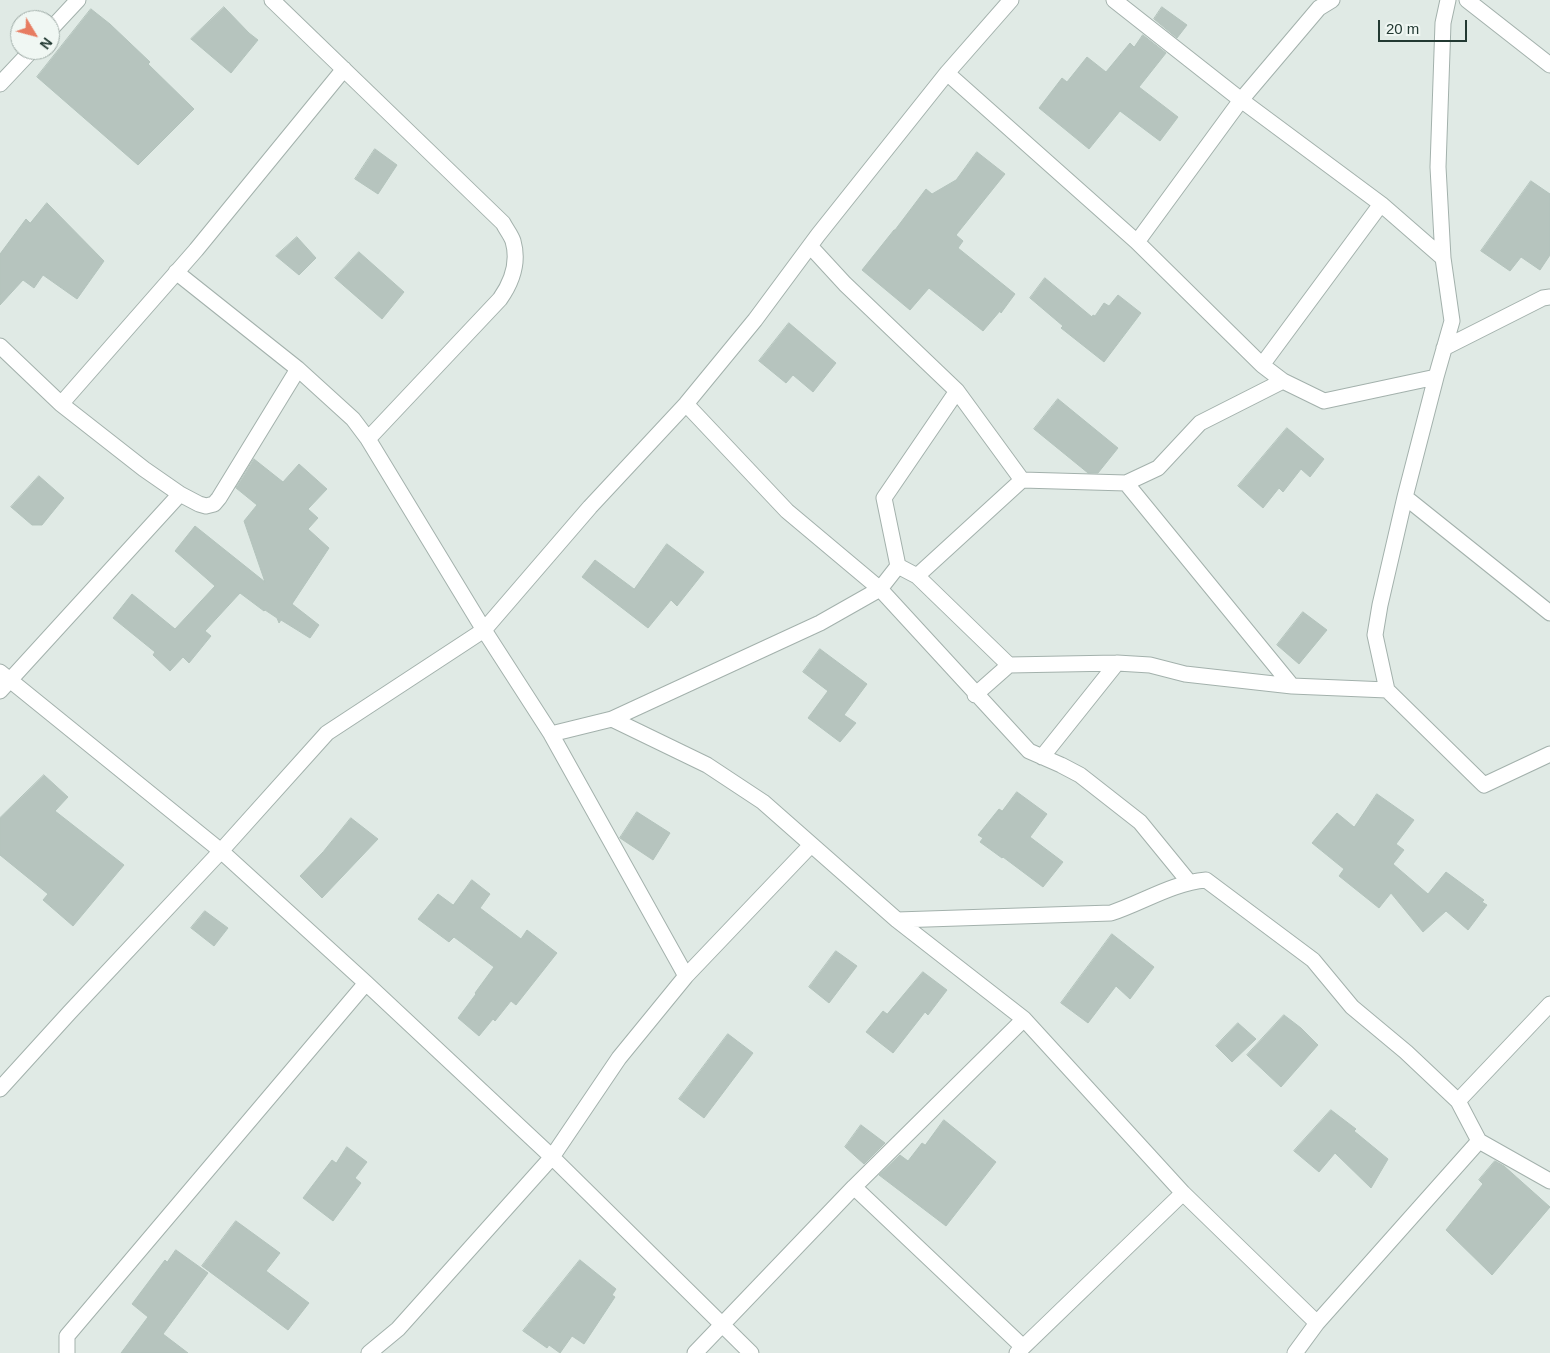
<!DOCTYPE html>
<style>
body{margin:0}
#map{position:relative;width:1550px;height:1353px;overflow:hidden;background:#e0eae5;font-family:Helvetica,sans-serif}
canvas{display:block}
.north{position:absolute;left:10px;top:10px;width:50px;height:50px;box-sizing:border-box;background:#f0f7f3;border:1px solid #9eaba6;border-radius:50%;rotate:127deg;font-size:14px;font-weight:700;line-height:20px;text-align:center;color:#223932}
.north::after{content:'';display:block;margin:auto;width:18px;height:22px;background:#e77c61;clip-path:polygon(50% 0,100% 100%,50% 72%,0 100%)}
.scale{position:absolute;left:1378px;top:20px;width:89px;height:22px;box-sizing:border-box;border:2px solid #223932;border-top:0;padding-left:6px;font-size:15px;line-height:18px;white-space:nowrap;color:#223932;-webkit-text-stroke:4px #f0f7f3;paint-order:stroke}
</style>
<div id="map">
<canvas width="1550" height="1353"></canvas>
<div class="north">N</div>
<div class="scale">20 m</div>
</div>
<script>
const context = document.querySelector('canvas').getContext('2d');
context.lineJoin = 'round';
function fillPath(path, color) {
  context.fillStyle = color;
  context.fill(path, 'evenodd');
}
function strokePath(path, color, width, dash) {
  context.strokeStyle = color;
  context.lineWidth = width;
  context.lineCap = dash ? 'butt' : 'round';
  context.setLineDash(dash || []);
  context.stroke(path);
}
const building = new Path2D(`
 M224,7L249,33L258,40L231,73L191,39Z
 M1162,7L1187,25L1177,38L1154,19Z
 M91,9L110,24L150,62L148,64L194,109L138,165L37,77Z
 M1143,35L1166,53L1139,87L1178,117L1160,141L1120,111L1089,149L1039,108L1062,78L1067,82L1087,57L1106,72L1130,43L1134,47Z
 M375,149L397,165L378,194L355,179Z
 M977,152L1005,174L956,235L963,241L958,248L1015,294L1001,313L1000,311L983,331L929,288L910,310L862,270L894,230H895L926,189L932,194L956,180Z
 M1531,181L1550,194V255L1540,270L1521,257L1510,271L1481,251Z
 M47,203L104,261L77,299L43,275L34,288L23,280L0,305V254L26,219L30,223Z
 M297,237L316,258L299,275L276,256Z
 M359,252L404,292L382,319L335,278Z
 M1045,278L1092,317L1093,315L1095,316L1104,303L1109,306L1118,295L1141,313L1104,362L1061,328L1063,326L1030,298Z
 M789,323L836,363L813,392L793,375L786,383L759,361Z
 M1058,399L1118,448L1098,473H1088L1034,429Z
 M1287,428L1324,459L1310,477L1301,469L1283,492L1279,488L1263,508L1238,486Z
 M254,459L283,482L299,464L327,489L308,509L318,518L308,529L329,548L292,604L319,625L310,638L281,620L279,623L277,618L265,610L264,611L240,593L205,631L211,636L189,663L183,657L170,671L153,655L155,652L113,618L132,594L175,629L215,586L175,551L195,526L265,582L244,521L257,505L236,488Z
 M39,476L64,498L42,525H32L11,507Z
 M667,544L704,572L677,606L671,600L648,628L582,577L595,560L634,589Z
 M1303,612L1327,630L1299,664L1277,645Z
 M820,649L867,684L844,715L856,723L840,742L808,718L828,691L803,672Z
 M44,775L68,797L55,811L124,865L73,926L43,900L48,894L0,855V818Z
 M1017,792L1047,814L1030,837L1063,862L1043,887L1003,857L1002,858L980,842L983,838L978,835L999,809L1002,811Z
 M1377,794L1414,820L1396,844L1404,850L1393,864L1428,894L1446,872L1484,900L1482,902L1487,905L1468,930L1446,911L1423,932L1391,893L1379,908L1339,876L1344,869L1312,843L1337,813L1354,827Z
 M637,812L670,833L653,860L620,838Z
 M351,818L378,839L322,898L300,876L323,852Z
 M472,880L490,894L480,908L521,939L527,930L557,953L516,1005L511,1001L495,1021L493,1019L479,1036L458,1018L476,994L475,993L494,967L454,937L449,942L418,919L438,894L453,905Z
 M205,911L228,928L214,946L191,928Z
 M1112,934L1154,967L1130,999L1116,986L1088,1023L1061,1003Z
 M836,951L857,966L829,1003L809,987Z
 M923,972L947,990L928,1015L925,1012L893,1053L866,1032L883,1011L887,1014Z
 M1284,1015L1301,1028L1318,1045L1281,1087L1247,1055Z
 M1238,1023L1256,1039L1232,1062L1216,1046Z
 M728,1034L753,1053L704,1118L679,1099Z
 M1331,1110L1356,1129L1354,1131L1388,1159L1371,1188L1335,1153L1319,1172L1294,1151Z
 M944,1120L996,1162L946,1226L879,1175L900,1155L908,1161L922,1143L925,1145Z
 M861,1125L885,1143L864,1164L845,1147Z
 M347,1147L367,1162L355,1178L361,1183L333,1221L303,1198L332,1160L336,1163Z
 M1495,1161L1504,1166L1550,1207L1492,1275L1446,1230L1483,1184L1479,1180Z
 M236,1221L280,1253L266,1271L309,1303L288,1330L202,1266Z
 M176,1250L208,1273L163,1334L188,1353H121L148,1317L132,1304L165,1260L167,1262Z
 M580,1260L616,1289L612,1295L615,1297L584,1344L572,1336L560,1353L549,1345L547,1348L523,1331Z`);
fillPath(building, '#b6c4be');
strokePath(building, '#b3c3bc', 1);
const minor = new Path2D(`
 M272,0L503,223C506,229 511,235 513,241C519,262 512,282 500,299L368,439
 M1114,0L1241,100L1381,204L1443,258
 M1448,0L1443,23L1438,167L1443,258L1452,321L1436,377L1405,497L1380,605L1375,635L1387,690L1484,785L1550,754
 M1467,0L1550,65
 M50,30L78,0
 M947,73L1137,242L1262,365L1283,381
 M0,84L32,50
 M1137,242L1241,100L1319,8L1332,0
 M810,246L845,284L957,391L1022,480
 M176,272L298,369L353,419L368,439L484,630L551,734L686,976
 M0,346L61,404L144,469L180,494L199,504L206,506L214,504L219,498L298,369
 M1444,348L1543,298L1550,297
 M1262,365L1381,204
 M61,404L196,250L344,69
 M686,404L787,511L880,589L1029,751L1061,765L1080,775L1140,822L1189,882
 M1126,483L1292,686
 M1405,497L1550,613
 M898,566L884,498L957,391
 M917,576L1009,665L1117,663L1150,665L1185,674L1292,686L1387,690
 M0,672L221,851L366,983L552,1157L751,1353
 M0,691L180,494
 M975,695L1009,665
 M612,719L707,765L763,802L897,920L1024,1019L1183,1193L1317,1323
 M551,734L612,719L820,623L880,589L898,566L917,576L1022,480L1126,483L1158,468L1200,423L1283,381L1324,401L1436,377
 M1042,757L1117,663
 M897,920L1111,913C1144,902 1172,883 1206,880L1313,960L1352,1007L1406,1052L1458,1101L1479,1141L1550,1181
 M0,1089L69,1013L221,851L327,733L484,630L590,507L686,404L755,320L818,235L947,73L1011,0
 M1458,1101L1550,1004
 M854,1187L1023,1347
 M67,1353V1336L366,983
 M369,1353L398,1329L552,1157L619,1058L686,976L811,845
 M695,1353L854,1187L1024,1019
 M1017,1353L1183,1193
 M1295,1353L1317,1323L1479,1141`);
strokePath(minor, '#a3b1ac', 17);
strokePath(minor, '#fff', 15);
</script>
